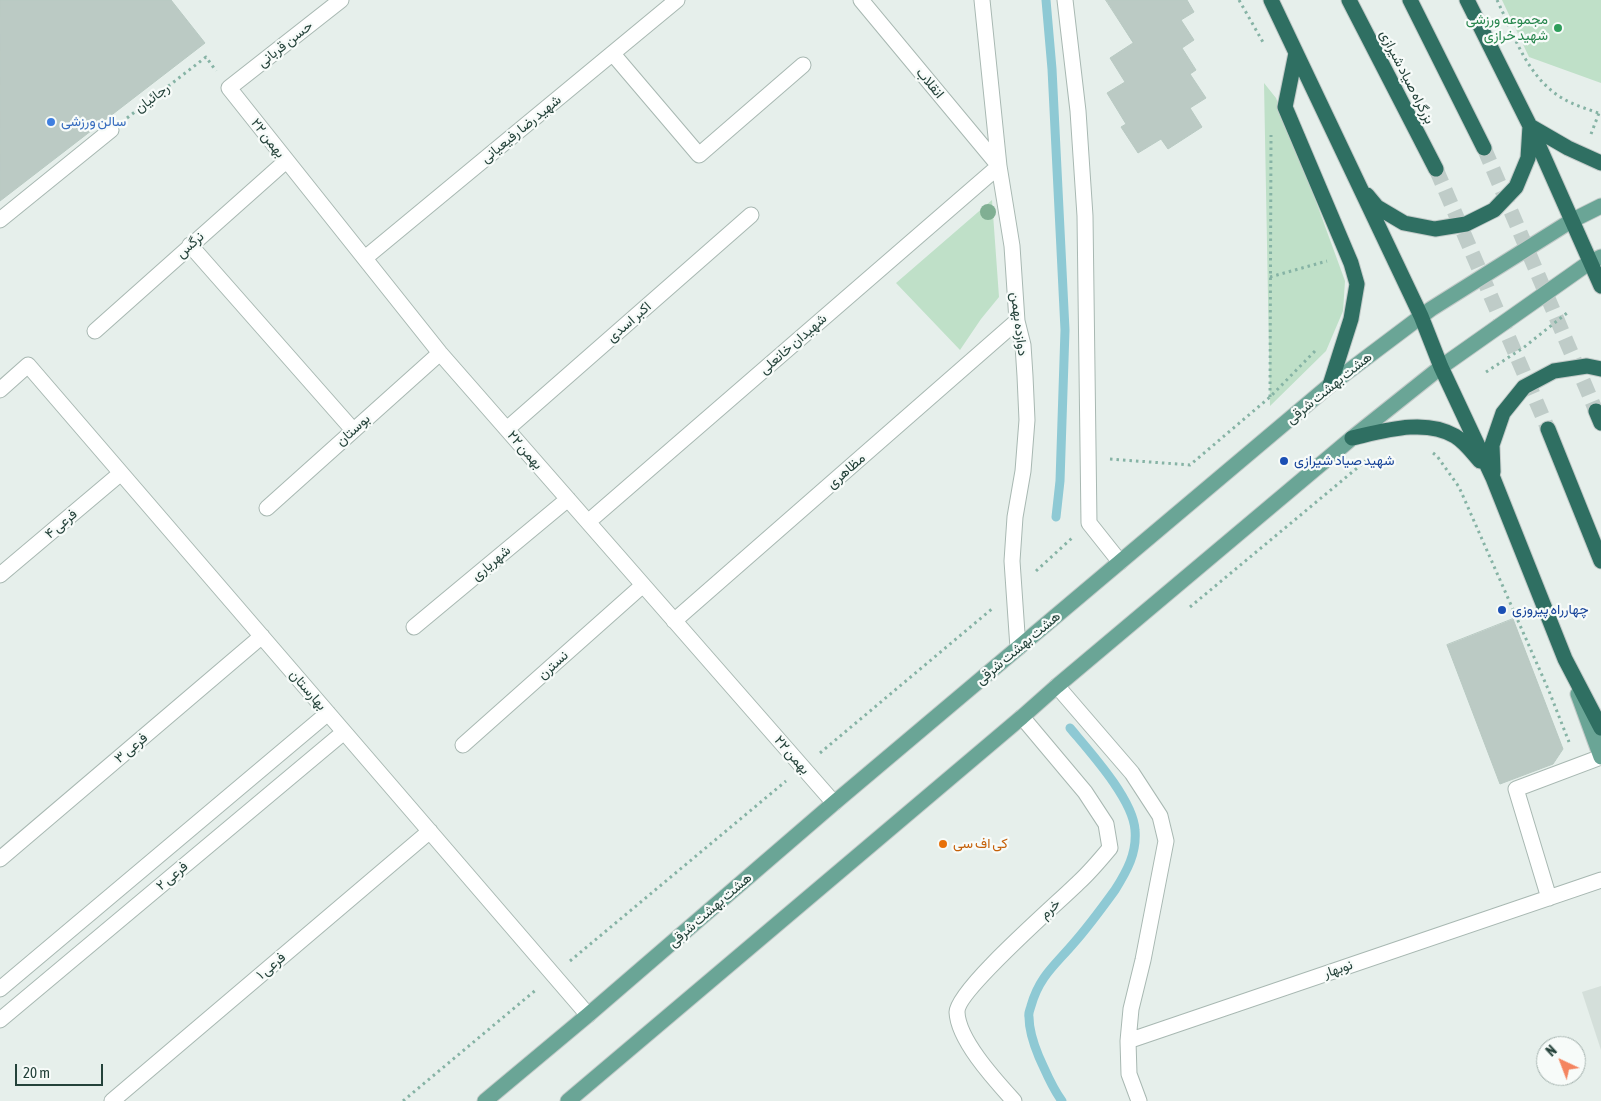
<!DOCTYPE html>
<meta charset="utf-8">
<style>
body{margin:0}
#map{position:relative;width:1601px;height:1101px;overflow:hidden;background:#e6efeb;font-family:"Asap Condensed",sans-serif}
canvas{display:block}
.north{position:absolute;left:1536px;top:1036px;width:50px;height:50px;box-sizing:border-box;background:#f7fbf9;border:1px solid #a3b1ad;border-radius:50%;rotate:317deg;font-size:14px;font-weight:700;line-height:20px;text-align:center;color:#24423a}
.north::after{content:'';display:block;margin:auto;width:18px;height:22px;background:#f4845f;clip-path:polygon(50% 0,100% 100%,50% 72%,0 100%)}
.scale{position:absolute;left:15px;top:1064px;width:88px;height:22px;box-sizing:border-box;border:2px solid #24423a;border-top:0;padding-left:6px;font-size:15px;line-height:18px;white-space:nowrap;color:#24423a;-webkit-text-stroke:4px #f7fbf9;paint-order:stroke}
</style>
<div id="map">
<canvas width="1601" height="1101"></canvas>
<div class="north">N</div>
<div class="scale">20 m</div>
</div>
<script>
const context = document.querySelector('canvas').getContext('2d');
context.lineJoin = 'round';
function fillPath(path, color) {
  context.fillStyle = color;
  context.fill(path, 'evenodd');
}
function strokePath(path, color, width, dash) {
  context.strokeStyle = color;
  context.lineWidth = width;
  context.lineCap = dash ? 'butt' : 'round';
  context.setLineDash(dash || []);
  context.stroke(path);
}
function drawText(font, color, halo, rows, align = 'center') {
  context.font = font + ' "Asap Condensed",Vazirmatn,sans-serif';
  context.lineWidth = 4.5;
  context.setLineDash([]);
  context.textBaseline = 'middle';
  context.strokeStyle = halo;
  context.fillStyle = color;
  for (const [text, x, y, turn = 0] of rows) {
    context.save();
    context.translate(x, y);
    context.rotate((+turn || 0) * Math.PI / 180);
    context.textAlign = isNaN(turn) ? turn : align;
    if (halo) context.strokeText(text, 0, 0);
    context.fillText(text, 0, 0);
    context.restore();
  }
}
fillPath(new Path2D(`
 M1601,986V1050L1582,992Z`), '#d4dfda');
fillPath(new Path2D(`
 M1502,0H1601V83L1529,57Z
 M1264,83L1276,98L1314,196L1345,281L1343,311L1326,351L1270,406Z
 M992,200L999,297L981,319L960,350L896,283Z`), '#bfe0c8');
strokePath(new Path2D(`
 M1046,0L1052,69L1065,330L1060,481L1056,517
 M1062,1101C1052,1088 1046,1072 1039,1057C1034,1045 1029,1031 1029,1017C1028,1013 1030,1010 1031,1006C1039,977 1055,965 1073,944C1088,927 1102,908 1115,890C1127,871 1137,853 1135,830C1133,799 1090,752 1070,728`), '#8ec9d4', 9);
const building = new Path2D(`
 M0,0H171L205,43L0,201Z
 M1106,0H1187L1194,12L1181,20L1194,40L1182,48L1196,70L1190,74L1206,98L1190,108L1202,127L1168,149L1161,139L1138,153L1121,127L1126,124L1107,93L1125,82L1110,58L1133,43Z
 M1513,619L1563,749L1553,764L1500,784L1447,645Z`);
fillPath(building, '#bbcac4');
strokePath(building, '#b8c9c2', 1);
strokePath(new Path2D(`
 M1484,148L1596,411
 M1436,169L1548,429`), '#bfccc8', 15, [15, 8]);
const minor = new Path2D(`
 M341,0L229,88L440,353L834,803
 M982,0L999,166L1012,246L1017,321L1023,345L1025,376L1027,420L1023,471L1015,517L1012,561L1018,648
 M1065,0L1078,111L1085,216L1089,523L1120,562
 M613,54L699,155L803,65
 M0,220L111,130
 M190,245L353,430
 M365,258L677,0
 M95,331L286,161
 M0,390L28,365L588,1015
 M507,429L751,215
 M267,508L440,353
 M588,522L999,166L861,0
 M0,575L121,473
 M674,621L1017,321
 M414,627L568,499
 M1057,686L1132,773L1160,816L1166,841L1143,960L1131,1009L1128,1041L1129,1074L1139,1101
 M463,745L643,585
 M0,859L262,636
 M1549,898L1516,789L1601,757
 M0,989L328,713
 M0,1020L344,732
 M1128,1041L1601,880
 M112,1101L430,831
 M1014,1101C995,1080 958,1040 957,1012C957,990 1059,902 1079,882C1090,872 1100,860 1110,848L1106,824L1085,792L1022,717`);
const major = new Path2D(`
 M1578,694L1601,757
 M485,1101L588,1015L834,803L1330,385L1431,309L1571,221L1601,206
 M568,1101L1022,717L1057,686L1352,438L1441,367L1590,262L1601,257`);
const highway = new Path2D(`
 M1271,0L1421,316L1441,367L1493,478L1565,659L1601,728
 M1349,0L1436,169
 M1410,0L1484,148
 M1467,0L1530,126L1601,286
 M1296,53L1285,107L1351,263L1357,284L1351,319L1330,385
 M1367,195L1377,207L1404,223L1435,229L1466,224L1494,210L1516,187L1528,158L1530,126L1568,148L1601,163
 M1596,411L1601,423
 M1548,429L1601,561
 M1352,438C1383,431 1425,418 1455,436C1465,442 1472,452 1480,461
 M1493,472L1492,445L1503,413L1524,387L1554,371L1587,366L1601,369`);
strokePath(minor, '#a8b8b2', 17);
strokePath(major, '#c2cac8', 17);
strokePath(highway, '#c2cac8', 17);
strokePath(new Path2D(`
 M1239,0L1264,44
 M1497,0C1514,35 1527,77 1562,98C1573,105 1588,109 1601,114
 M127,118L206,57L216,71
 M1591,134L1599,113
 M1270,277L1327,261
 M1486,372L1523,348L1567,313
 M1270,397L1271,135
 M1433,453L1437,456L1459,487L1549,691L1569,742
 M1110,459L1190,465L1270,397L1316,350
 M1036,571L1072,538
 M1190,607L1368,459
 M820,753L993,608
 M570,961L786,781
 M403,1101L537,989`), '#86b3a5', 3, [2.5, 4]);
strokePath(minor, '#fff', 15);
strokePath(major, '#6aa596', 15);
strokePath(highway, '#2f6f62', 15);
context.fillStyle = '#80af93';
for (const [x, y] of [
 [988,212]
]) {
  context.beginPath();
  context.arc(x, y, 8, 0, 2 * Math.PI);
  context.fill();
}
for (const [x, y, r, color] of [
 [1558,28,5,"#2e9e5b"],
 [51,122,5,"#3f7fe0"],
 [1284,461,5,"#1a4fb4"],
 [1502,610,5,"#1a4fb4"],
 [943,844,5,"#e8710a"]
]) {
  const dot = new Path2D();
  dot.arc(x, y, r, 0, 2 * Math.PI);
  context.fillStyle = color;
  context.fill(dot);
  strokePath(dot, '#f7fbf9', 2);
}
drawText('14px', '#27864d', '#f7fbf9', [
 ["مجموعه ورزشی",1548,20],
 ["شهید خرازی",1548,36]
], 'right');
drawText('14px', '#24423a', '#f7fbf9', [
 ["حسن قربانی",285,44,-38],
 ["بزرگراه صیاد شیرازی",1407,77,63],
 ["انقلاب",930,83,50],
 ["رجائیان",152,98,-37],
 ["شهید رضا رفیعیانی",521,129,-39],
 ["۲۲ بهمن",268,138,52],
 ["نرگس",190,245,-42],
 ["اکبر اسدی",629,322,-41],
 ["دوازده بهمن",1019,324,83],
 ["شهیدان خانعلی",793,344,-41],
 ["هشت بهشت شرقی",1329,388,-39],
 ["بوستان",353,430,-42],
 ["۲۲ بهمن",525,450,49],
 ["مظاهری",846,471,-41],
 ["فرعی ۴",61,524,-40],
 ["شهریاری",491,563,-40],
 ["هشت بهشت شرقی",1018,648,-40],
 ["نسترن",553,665,-42],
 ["بهارستان",308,690,49],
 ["فرعی ۳",131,748,-40],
 ["۲۲ بهمن",792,755,49],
 ["فرعی ۲",172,876,-40],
 ["خرم",1050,909,-43],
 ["هشت بهشت شرقی",710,910,-41],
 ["فرعی ۱",271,966,-40],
 ["نوبهار",1338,969,-19]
]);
drawText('14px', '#366cbe', '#f7fbf9', [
 ["سالن ورزشی",61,122]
], 'left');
drawText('14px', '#164399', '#f7fbf9', [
 ["شهید صیاد شیرازی",1294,461],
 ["چهارراه پیروزی",1512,610]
], 'left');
drawText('14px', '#c56008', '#f7fbf9', [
 ["کی اف سی",953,844]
], 'left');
</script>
